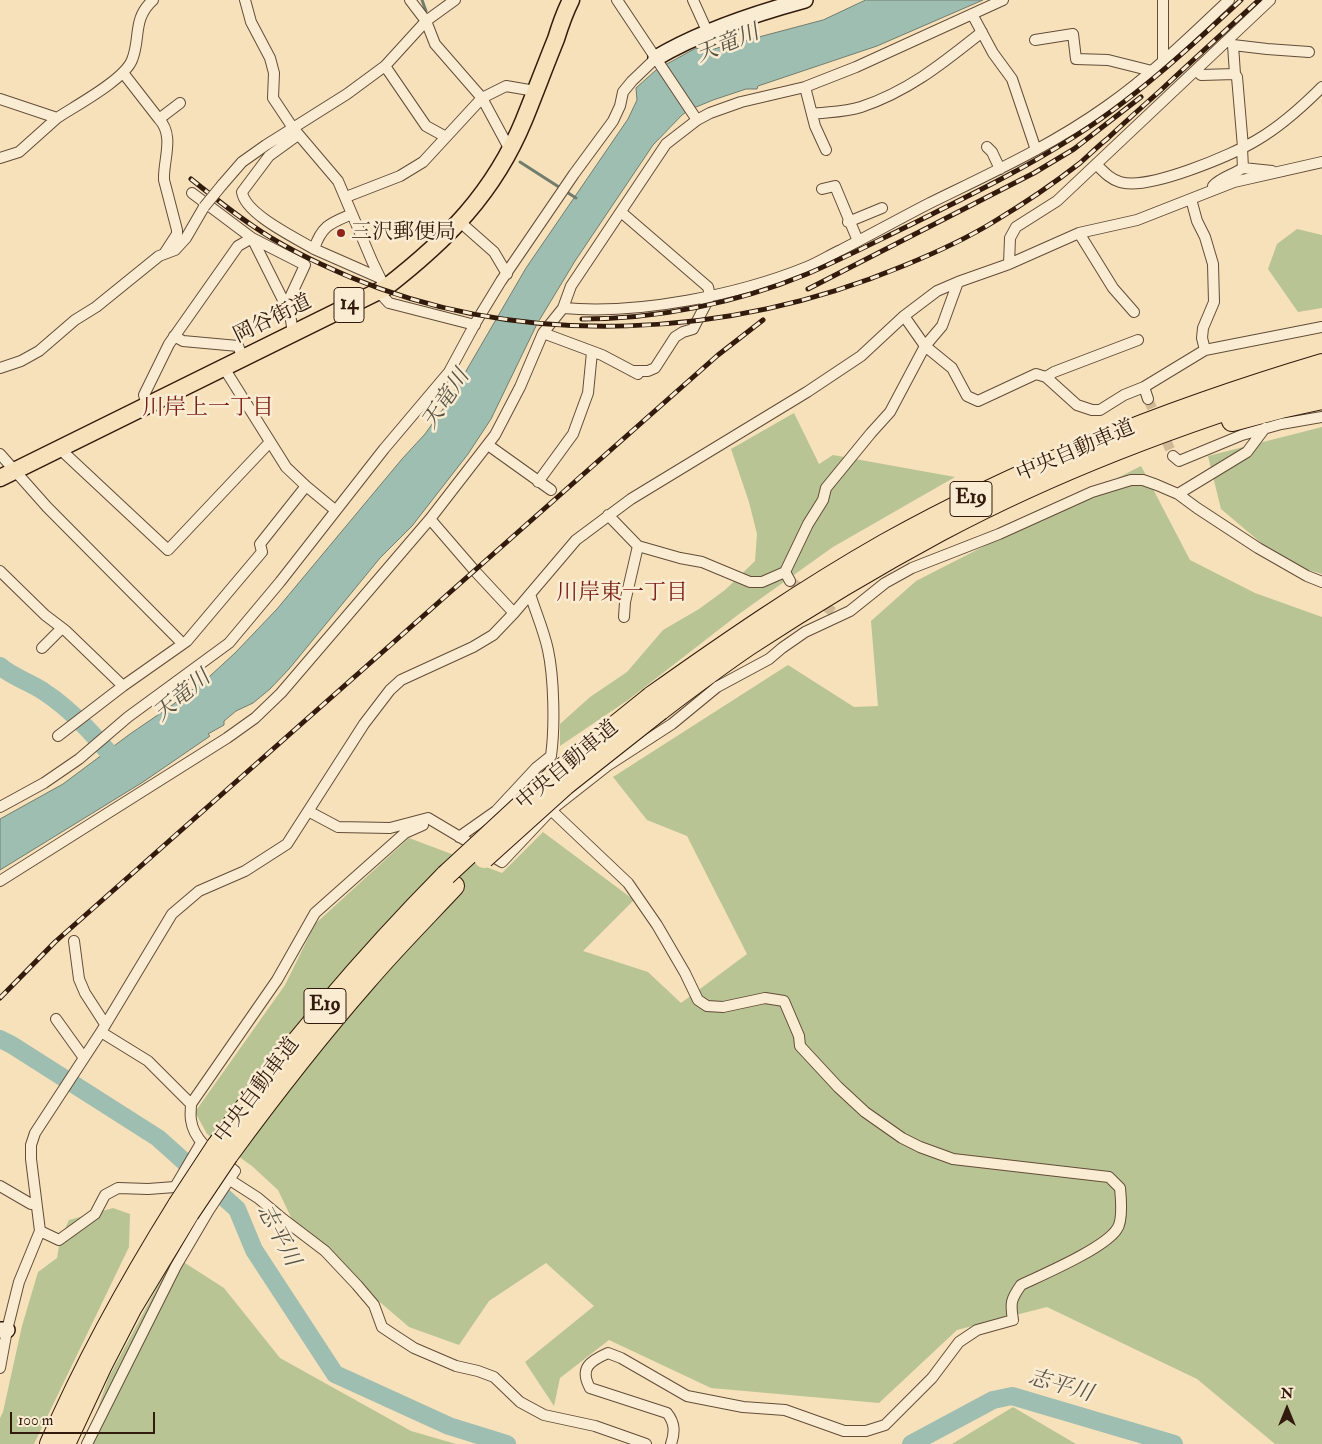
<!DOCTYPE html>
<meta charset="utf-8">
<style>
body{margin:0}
#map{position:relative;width:1322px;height:1444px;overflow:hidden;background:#f7e1ba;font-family:"IM FELL Double Pica",serif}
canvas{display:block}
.north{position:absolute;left:1262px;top:1384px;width:50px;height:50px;-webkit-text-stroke:4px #faecd2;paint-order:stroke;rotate:0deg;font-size:14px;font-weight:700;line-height:20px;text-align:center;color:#321b0c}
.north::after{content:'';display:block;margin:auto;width:18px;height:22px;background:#321b0c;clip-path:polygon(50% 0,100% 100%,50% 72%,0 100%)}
.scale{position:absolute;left:10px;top:1412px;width:145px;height:22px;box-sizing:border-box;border:2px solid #321b0c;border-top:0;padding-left:6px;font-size:15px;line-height:18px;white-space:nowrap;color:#321b0c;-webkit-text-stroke:4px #faecd2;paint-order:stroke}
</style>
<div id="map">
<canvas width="1322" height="1444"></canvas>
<div class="north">N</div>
<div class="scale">100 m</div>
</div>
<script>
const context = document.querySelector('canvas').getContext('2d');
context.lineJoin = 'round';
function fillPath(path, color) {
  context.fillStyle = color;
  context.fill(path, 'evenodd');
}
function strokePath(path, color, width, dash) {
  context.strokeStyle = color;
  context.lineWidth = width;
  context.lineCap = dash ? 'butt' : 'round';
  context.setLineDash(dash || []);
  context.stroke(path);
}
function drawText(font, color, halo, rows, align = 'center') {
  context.font = font + ' "IM FELL Double Pica","Noto Serif JP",serif';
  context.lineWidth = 5;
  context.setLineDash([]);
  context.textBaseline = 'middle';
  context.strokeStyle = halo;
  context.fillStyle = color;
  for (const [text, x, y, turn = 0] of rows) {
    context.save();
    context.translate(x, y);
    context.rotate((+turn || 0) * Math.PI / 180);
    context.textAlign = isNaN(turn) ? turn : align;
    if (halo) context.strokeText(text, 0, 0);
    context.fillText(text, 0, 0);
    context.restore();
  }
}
fillPath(new Path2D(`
 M1297,229L1322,235V308L1298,312L1268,269L1277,244Z
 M794,413L819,464L833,455L955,477L833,547L739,614L628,700L560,746V724L590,697L627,672L663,630L699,609L725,590L755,561L757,534L749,502L731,449Z
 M1322,427V574L1285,563L1221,509L1208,456Z
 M1141,466L1190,560L1255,593L1322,617V1444H1275L1197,1379L1047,1307L957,1330L879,1403L711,1388L609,1340L560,1378L554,1406L525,1362L594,1306L546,1263L489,1301L459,1345L409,1327L298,1232L278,1190L252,1166L207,1134L195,1112L285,985L315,924L409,838L502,873L543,832L634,900L583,951L648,972L681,1003L747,954L687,836L647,820L613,777L788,665L854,707L878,706L871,621L916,581Z
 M113,1208L130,1214L129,1247L34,1444H0V1418L3,1412L22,1326L38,1272L57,1258L60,1240L69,1220Z
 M174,1256L224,1288L280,1358L411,1431L456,1444H85L109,1377Z
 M1013,1407L1076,1444H952Z`), '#b8c493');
const water = new Path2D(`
 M866,0H983L877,46L758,86L757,89H746L713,100L689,110L682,115L653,145L575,261L537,324L491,419L468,454L412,526L380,558L289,669L270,689L253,703L236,711L224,721V725L208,734L210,736L143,782L0,870V819L63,784L130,734L171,706L210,676L235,653L277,609L402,459L425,434L448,402L526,268L628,119L637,100L636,88L656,70L696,48L706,51L823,20Z`);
fillPath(water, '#9dbeb0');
strokePath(water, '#727d6e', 1);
strokePath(new Path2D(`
 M422,0L426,11
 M520,162L576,198`), '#727d6e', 3);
strokePath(new Path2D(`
 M0,666C12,677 30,682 43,691C74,711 99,741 123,769
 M0,1039L12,1045L158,1138L237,1209L254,1250L335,1374L449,1426L507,1444
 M911,1444L993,1400L1012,1396L1174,1444`), '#9dbeb0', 18);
strokePath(new Path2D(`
 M1148,399L1173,456
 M790,581L833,612`), '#d0b997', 10, [10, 5]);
const street = new Path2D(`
 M245,0L251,22L270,58L274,73L273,98L293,128L338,181L372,261L385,288
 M410,0L426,21L435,44L482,98L510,150
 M617,0L697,120
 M693,0L708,33
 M1163,0V61
 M972,14L993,53L1012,79L1036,150
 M1035,40L1073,34L1076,59L1108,60L1152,71
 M1233,45L1267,49L1309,52
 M385,66L426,126L446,137
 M1196,70L1201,75L1235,74L1233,45L1228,40
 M124,74L159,119L180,103
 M1235,74L1237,77L1243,147
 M805,87L815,126L826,150
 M0,99L57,118C75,106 124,80 132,60C141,38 132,19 153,0
 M812,114C827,112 846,112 861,107C909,91 943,63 982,32
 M159,119C175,136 163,160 164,180L177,230V234L164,254
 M298,135L269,156L242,192C245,214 296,238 314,249
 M987,147L992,152L1000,169
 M1242,148L1243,168L1272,171
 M0,158L19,152L57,118
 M1096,164C1104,172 1110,179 1120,182C1148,191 1232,155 1257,140C1281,126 1303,106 1322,87
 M222,185L242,162L266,145L347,94L385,66L426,21L455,0
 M1213,186C1221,177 1233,175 1243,168
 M822,189L835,186L858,241
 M192,193L252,238L305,265L286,306
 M346,197L400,176L423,162L482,98L506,86L535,91
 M1191,199L1197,221L1205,237L1213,264L1214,302L1203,328L1202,338L1205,350
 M621,212L708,287L710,296L693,329L683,332L675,337L655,368L648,371H632
 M352,214C331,223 322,225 314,249L380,278
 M460,222L494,252L507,274
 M848,222L882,208
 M1079,233L1113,288L1134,312
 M1009,264L1010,238L1016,227L1057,201L1270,0
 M378,291L389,303L475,325
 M563,308C638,315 738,295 807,267C819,262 830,255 841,250C870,235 899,219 928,204C989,174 1051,146 1107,106C1151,75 1190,37 1229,0
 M904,316L925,346L952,368L967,396L978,401L1036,374L1046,377L1054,372L1138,340
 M543,333L602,355L638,374
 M174,336L183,341L238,346L243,358
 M0,368L21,361L39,351L75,320L96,307L159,256L175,250L186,238L204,207
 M224,368L286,467L306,486L335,510
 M1046,377L1077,405L1092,410H1100L1124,395L1144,387L1205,350L1322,327
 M1144,387L1148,399
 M147,406L144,395L169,344L238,246L252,238L290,314L293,333
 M488,445L551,490
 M60,449L168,550L270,442
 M0,454L47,507L182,643
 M1173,456L1179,461L1242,435L1281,424L1322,417
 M538,482L573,434L588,393L592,352
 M1178,494L1247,452L1265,428
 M608,515L638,546L680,558L702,562L750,582H762L785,572L808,524L823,500L826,488L871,433L890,412L925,346L942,326L958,282
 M430,519L474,570L514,613
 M0,571L45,615L66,631L123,686L187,641L262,552L260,544L306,486
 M785,572L790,581
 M624,617L625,602L638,546
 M42,648L62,628
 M58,736L123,686
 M0,807L44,783L79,759L128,717L229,643L280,582L384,449L449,372L476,322L501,281L574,174L613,121L620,106L623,92L632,81L656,58
 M551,810L628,883L657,925L685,973L698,1000L707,1006L723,1007L765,998L784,1001L799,1036L800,1046L838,1087L865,1112L902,1138L920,1147L953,1159L1109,1177L1120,1188C1121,1198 1123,1221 1117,1229C1105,1248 1044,1274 1021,1285C1011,1299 1010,1303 1013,1320L977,1330L959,1342L932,1378L885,1425L866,1431H844L785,1410L743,1407L687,1396L621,1358L608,1353C590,1361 579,1368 590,1388L667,1413C675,1423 675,1432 671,1444
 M308,811L338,827L390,828L428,818L502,862L551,810L607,766L672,724L717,687L769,659L782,648L805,632L850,611L885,583L912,568L999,534L1092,492L1131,480H1143L1157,485L1178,494L1197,508L1258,548L1307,576L1322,582
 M459,837L496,811L536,768L551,756C555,727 554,678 548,650C544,631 536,613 530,594
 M0,881L227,738L255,718L281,693L430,519L495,435L520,387L543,333L563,308L571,286L666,144L697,120L710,113L741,102L805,87L856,67L1003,0
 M74,941L79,979L85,993L105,1024
 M56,1019L84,1058
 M101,1032L148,1061L191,1104
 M230,1180L258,1198L283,1219L325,1251L357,1285L374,1305L382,1327L394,1335L414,1348L456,1366L478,1371L494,1377L520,1402L544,1415L595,1426L646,1444
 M0,1186L31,1204L36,1203
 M175,1187L201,1143
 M40,1231L59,1240L95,1214L105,1195L118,1188L148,1189L175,1187L188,1195
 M0,1368L7,1330L19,1282L40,1231L31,1159V1145L35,1133L101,1032L172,914L199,891L245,871L287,844L364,724L390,690L401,680L473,647L493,635L514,613L576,540L631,499L807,392L861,356L904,316L937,291L958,282L1009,264L1079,233L1137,220L1234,182L1322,162
 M87,1444L176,1266L209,1210L235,1171C218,1157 194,1143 191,1120C190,1115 191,1109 191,1104L277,980L315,913L405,833L423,825`);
const secondary = new Path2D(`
 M656,58C698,33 757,13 805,0
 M0,1330H7`);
const primary = new Path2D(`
 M0,478L385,288C447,240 494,193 524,120C535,93 545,66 556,39C560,26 565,12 571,0`);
const highway = new Path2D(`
 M1232,421L1281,408L1322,399
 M651,697C727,643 804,590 885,544C1023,467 1171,409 1322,364
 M660,710C689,688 718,666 749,645C810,605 875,566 940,531C1060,467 1192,418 1322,380
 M216,1147C287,1049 361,961 446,875
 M228,1155C272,1095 317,1037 366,981C394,948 425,917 454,886
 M50,1444C86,1361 130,1282 178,1205
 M65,1444L101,1367L132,1307L189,1213`);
strokePath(street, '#634c38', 12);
strokePath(secondary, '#321b0c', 18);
strokePath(primary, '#321b0c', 19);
strokePath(highway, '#321b0c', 22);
strokePath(street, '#faecd2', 10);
strokePath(secondary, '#faecd2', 15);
strokePath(primary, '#f7e1ba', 16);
strokePath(highway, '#f7e1ba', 20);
const rail = new Path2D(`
 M191,179C211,195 232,212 253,226C283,247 317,263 350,277C525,350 730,338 903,266C935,253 966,239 995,221C1025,203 1053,184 1080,163C1089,155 1098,146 1107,139C1125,122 1143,106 1161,90C1193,60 1226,30 1259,0
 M808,289L1034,173L1074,149L1141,97
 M582,319C658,319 737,303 807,274C840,260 873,243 906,227C960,200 1017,173 1069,140C1132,101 1187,50 1241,0
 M0,998L55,942L718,355L763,320`);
strokePath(rail, '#321b0c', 5);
strokePath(rail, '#faecd2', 3, [9]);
const streetBridge = new Path2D(`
 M204,207L222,185`);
const highwayBridge = new Path2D(`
 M484,858L565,785L660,710
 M446,875L554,775L651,697
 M178,1205L216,1147
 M189,1213L228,1155`);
strokePath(streetBridge, '#634c38', 12, []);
strokePath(highwayBridge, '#321b0c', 22, []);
strokePath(streetBridge, '#faecd2', 10);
strokePath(highwayBridge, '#f7e1ba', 20);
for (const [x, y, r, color] of [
 [341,233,5,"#8f2418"]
]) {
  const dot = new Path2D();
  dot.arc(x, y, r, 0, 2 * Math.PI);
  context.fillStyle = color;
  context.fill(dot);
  strokePath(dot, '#faecd2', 2);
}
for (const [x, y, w] of [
 [349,305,30],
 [971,499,42],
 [325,1006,42]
]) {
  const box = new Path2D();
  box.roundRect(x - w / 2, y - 17.5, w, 35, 4);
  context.fillStyle = '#faecd2';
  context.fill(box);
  strokePath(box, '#321b0c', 1);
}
drawText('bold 20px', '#321b0c', null, [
 ["14",349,305],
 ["E19",971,499],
 ["E19",325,1006]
]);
drawText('21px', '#321b0c', '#faecd2', [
 ["三沢郵便局",351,233]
], 'left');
drawText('21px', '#321b0c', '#faecd2', [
 ["岡谷街道",273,320,-26],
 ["中央自動車道",1076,452,-23],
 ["中央自動車道",568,766,-40],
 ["中央自動車道",258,1091,-53]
]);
drawText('italic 22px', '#575445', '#faecd2', [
 ["天竜川",728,45,-22],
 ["天竜川",447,400,-56],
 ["天竜川",183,697,-40],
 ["志平川",277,1236,62],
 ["志平川",1060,1387,16]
]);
drawText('22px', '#7a1f14', '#faecd2', [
 ["川岸上一丁目",208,409],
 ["川岸東一丁目",622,594]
]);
</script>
